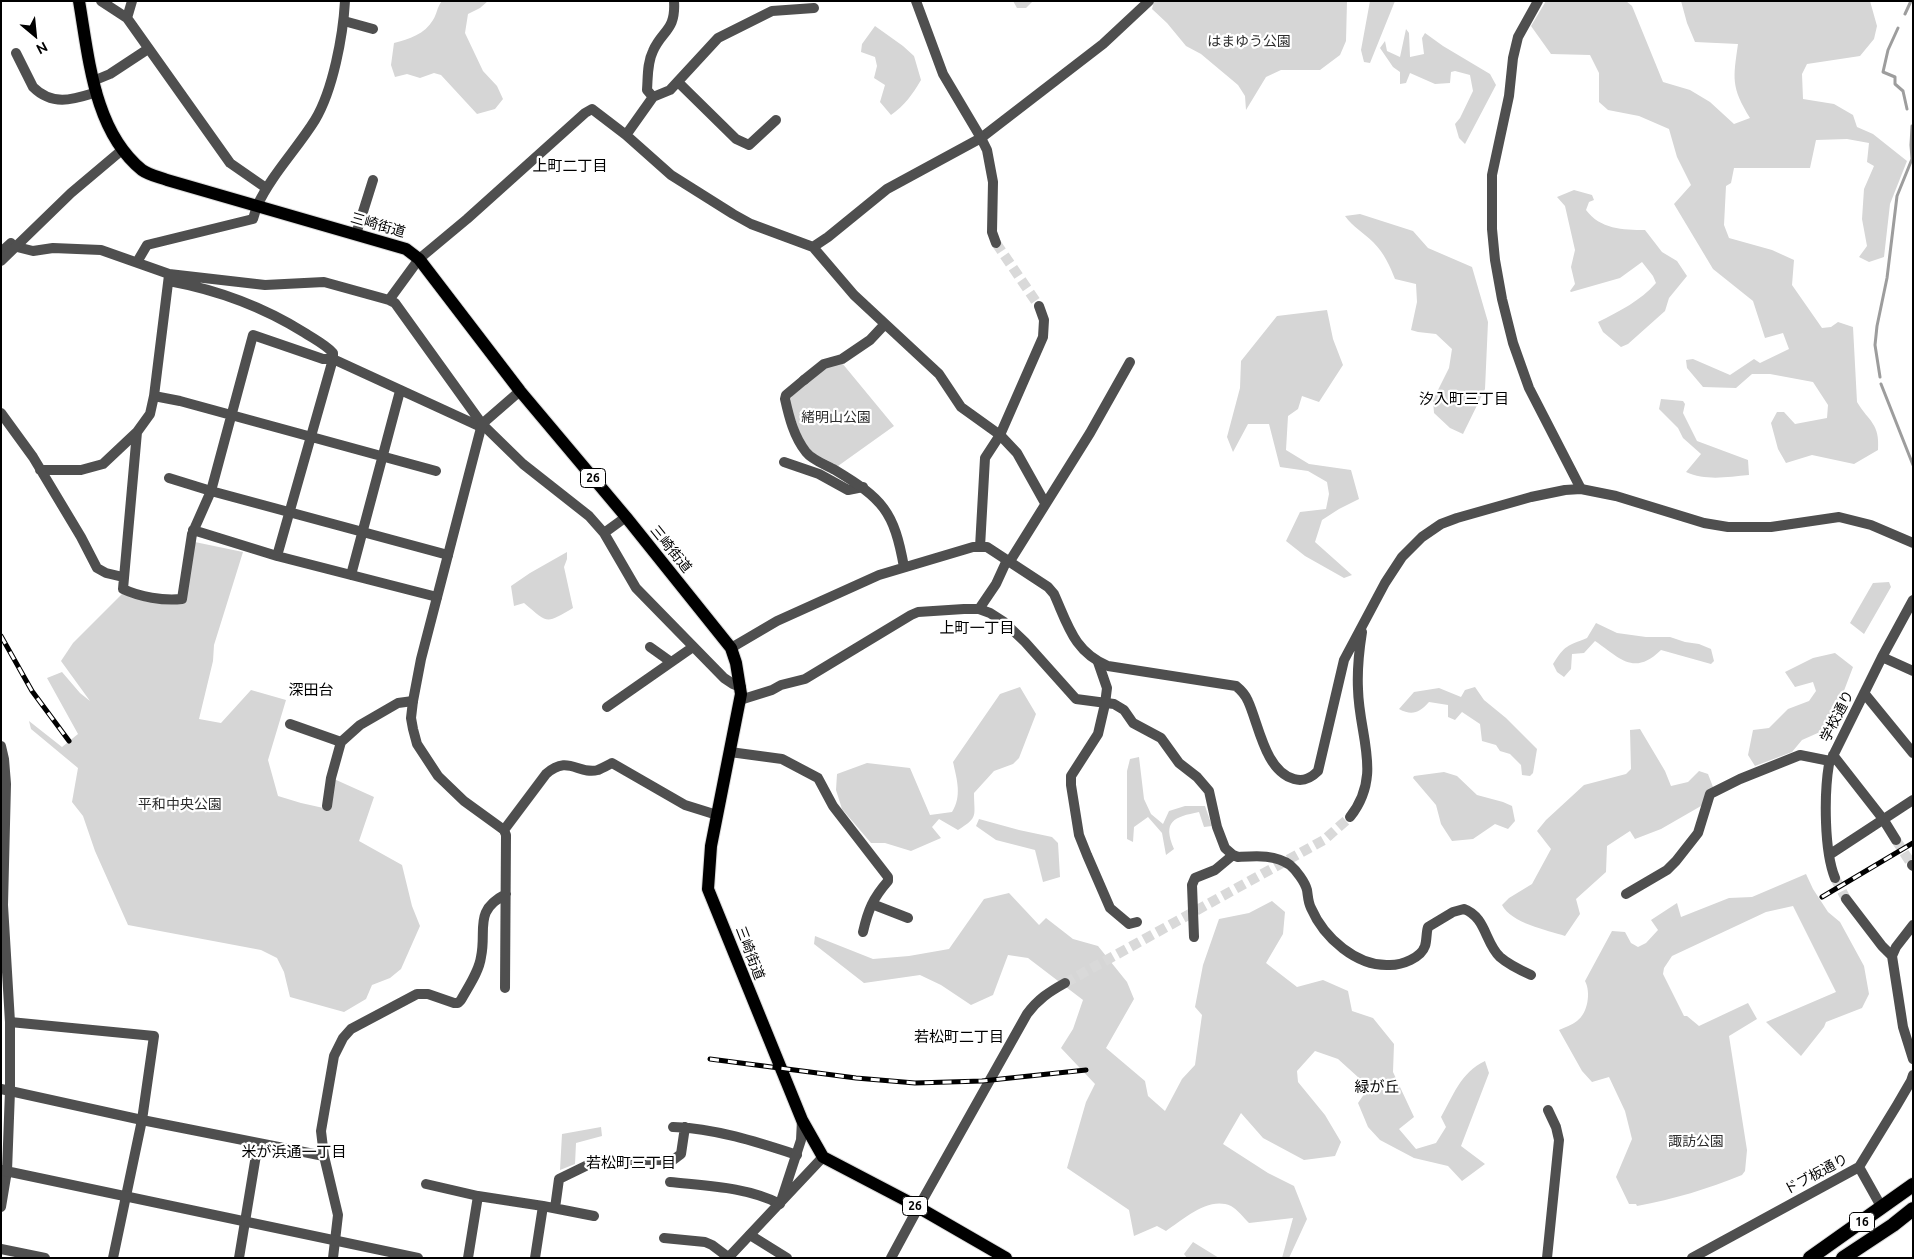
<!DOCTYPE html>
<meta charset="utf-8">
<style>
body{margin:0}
#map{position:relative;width:1914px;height:1259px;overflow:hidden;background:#fff;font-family:Ubuntu,sans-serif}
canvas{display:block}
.frame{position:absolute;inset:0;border:2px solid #000;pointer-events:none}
.north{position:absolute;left:10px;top:10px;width:50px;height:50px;-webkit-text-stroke:4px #fff;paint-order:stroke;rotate:152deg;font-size:14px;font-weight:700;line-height:20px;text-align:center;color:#000}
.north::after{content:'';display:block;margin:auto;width:18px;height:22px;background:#000;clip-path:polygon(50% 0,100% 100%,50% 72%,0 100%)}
</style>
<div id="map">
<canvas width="1914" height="1259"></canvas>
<div class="frame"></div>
<div class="north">N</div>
</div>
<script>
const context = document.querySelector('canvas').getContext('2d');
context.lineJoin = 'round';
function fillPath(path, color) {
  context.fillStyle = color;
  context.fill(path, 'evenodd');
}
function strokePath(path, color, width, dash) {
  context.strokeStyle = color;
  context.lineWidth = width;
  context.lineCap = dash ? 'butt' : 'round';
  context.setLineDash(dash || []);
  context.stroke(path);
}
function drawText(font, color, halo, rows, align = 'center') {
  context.font = font + ' Ubuntu,"Noto Sans JP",sans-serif';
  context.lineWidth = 4.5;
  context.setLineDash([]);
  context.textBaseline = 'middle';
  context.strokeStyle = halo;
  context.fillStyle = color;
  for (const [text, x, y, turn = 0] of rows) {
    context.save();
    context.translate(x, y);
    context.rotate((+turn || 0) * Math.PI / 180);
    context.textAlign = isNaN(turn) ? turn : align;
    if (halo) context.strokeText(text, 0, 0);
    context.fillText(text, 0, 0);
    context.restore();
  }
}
fillPath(new Path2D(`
 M442,1H488L480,8L468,14L465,33L483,71L497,86L503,99L495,109L477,114L441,75L434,73L420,78L407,74L395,77L391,65L394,43C409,39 425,34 433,20C437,14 437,7 442,1Z
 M1013,1H1033L1026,8H1017Z
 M1154,1H1347L1346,41L1340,55L1320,70H1281L1266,77L1246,110L1245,96L1238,85L1201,54L1186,46L1167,23L1152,9Z
 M1370,1H1395L1370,63L1364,62L1361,50Z
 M1546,1H1626L1632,6L1663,82L1690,90L1710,102L1734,124L1750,118C1731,87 1733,79 1738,44L1695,42L1687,23L1681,1H1870L1877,26L1874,39L1860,56L1807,64L1802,74L1803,99L1834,104L1853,115L1857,127L1873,134L1907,161L1890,204L1884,257L1869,262L1859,257L1867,246L1862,219L1864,189L1874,166L1867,162L1869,143L1847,139L1816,140L1810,168H1734L1731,183L1726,186L1724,225L1729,238L1772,250L1794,260L1792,285L1822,328L1831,327L1838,322L1853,327L1857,402C1869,422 1880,423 1878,450L1854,464L1812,455L1786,463L1778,449L1771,423L1777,412H1784L1795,424L1827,418L1828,405L1813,382L1770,374H1752L1736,388L1703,387L1687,368L1686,360L1693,359L1730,375L1754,359L1760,363L1789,349L1783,333L1765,338L1753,301L1713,269L1674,204L1691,185L1677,157L1669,129L1639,116L1608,110L1599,102V73L1590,55L1551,54L1531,26Z
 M875,26L903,46L914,56L921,80C912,95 905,105 891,115L880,102L885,85L874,78L877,66L875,57L861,52L862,44Z
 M1406,29L1409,33L1410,57L1424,54L1422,38L1425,33L1443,46L1490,74L1496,85L1465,144L1459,138L1455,124L1460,118L1473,91L1470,75L1455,71L1451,72L1450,83L1435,84L1410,73L1406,83L1400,84V72L1393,67L1380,48L1385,41L1387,51L1400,57Z
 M1574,190L1592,195L1594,200L1589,202L1586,210C1600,229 1623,230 1645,230L1662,252L1677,261L1687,276L1669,298L1665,311L1628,344L1621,347L1603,332L1598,322C1620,311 1640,301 1656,283L1653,276L1642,262L1620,278L1571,292L1570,291L1575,284L1571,267L1575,250L1565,206L1557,197Z
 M1360,214L1413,231L1428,248L1472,267L1488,322L1485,389L1463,434L1450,428L1434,413L1433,400L1449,368L1452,349L1436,334L1418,332L1411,330L1417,302L1416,284L1395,279C1390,266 1384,253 1373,242C1364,233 1353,227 1345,216Z
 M1327,310L1333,339L1343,365L1319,402L1302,396L1298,409L1288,416L1286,450L1309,464L1351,470L1359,499L1339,509L1322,520L1315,542L1352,575L1344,578L1305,556L1286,541L1300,512L1326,509L1329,494L1327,482L1308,471L1280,467L1269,424H1248L1233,452L1227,437L1240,388L1241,361L1277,316Z
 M842,363L894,426L838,466L815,454L803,442L789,402L792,396L826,368Z
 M1661,399L1683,401L1685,404L1683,413L1697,441L1748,460L1749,475C1727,477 1706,481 1686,472L1701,454L1683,438L1678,428L1659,409Z
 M190,541L243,552L214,645L213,661L199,719L221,723L251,690L286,700L268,760L278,796L301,803L328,809L334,779L374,797L359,841L402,865L412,906L420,926L401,969L390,978L372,985L366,999L344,1012L290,997L284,972L277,958L261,950L128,925L95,851L83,816L72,802L78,768L31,729L29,721L62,747L78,734L47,678L62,672L80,693L90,701L61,661L73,643L125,591L182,599Z
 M567,552V559L564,567L573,608C545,624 549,624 524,603L514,606L511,586L530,573Z
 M1889,582L1891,587L1864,634L1850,623L1873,583Z
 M1596,623L1617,633L1646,637H1670L1685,642L1699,644L1711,649L1714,661L1711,664L1661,650C1634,676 1621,659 1595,641L1584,653L1572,654L1571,669L1564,677L1557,672L1553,664C1565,645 1567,646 1587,638Z
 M1835,653L1853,667L1834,717L1820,732L1802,740L1792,752L1755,766L1748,755L1753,730L1769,728L1788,709L1809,701L1816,691L1813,682L1795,687L1785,672L1813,658Z
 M1020,687L1036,714L1019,758L1013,764L994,771L974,793C974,816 979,817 958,830L939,819L932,827L941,838L911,851L885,843H871L842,809L836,790L837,774L867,763L910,768L930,815L952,812C962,796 957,780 953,762L1000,694Z
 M1475,687L1484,700L1506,718L1537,749L1533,773L1530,776L1522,775L1521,765L1510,754L1500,751L1496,745L1482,741L1480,724L1462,712L1455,720L1448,717V705L1429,702C1419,713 1412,716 1399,709L1414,692L1439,688L1461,697L1465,690Z
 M1640,729L1665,771L1671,786L1688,782L1699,771L1708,774L1713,787L1701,806L1661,829L1635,839L1630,831L1607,846L1606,872L1576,899L1580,914L1565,936C1547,930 1511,923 1502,905L1509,898L1532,884L1551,849L1537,831L1546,820L1584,785L1626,774L1631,769L1630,730Z
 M1139,757L1144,799L1151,814L1163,824L1169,811L1185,806H1205L1212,826L1204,827L1199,812C1174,817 1162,821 1174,849L1166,855L1162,833L1148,817L1134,827L1133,842L1127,839V771L1130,759Z
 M1444,772L1457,776L1477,795L1503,802L1512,806L1515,821L1508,829L1495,824L1473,839L1452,841L1441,824L1436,805L1413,778L1414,776Z
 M979,819L1019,830L1052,837L1058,843L1060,877L1043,882L1035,850L996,840L976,826Z
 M1806,874L1813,889L1828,912L1840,922L1864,966L1869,994L1862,1008L1826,1022L1824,1027L1801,1056L1766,1022L1836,992L1793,906L1766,912L1672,956L1664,968L1663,974L1684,1016H1687L1699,1026L1748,1003L1757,1019L1729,1036L1747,1150L1745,1171L1742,1175C1708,1189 1674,1199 1637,1206L1636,1204H1629L1616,1177L1632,1139L1625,1111L1609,1077L1592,1082L1582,1071L1559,1030C1565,1027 1572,1025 1577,1021C1588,1013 1591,992 1585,981L1612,931L1625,932L1631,943L1638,947L1646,943L1658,930L1651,920L1677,903L1681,917L1729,898L1752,897Z
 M1009,893L1039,925L1046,918L1073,939L1098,946L1127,982L1134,999L1106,1048L1145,1081L1148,1096L1165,1111L1182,1079L1195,1065L1202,1015L1195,1007L1203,965L1219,919L1249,913L1272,901L1285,912L1283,934L1266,963L1297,987L1323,980L1348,991L1352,1011L1373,1018L1394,1044L1393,1072L1414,1117L1399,1129L1416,1149L1436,1143L1446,1127L1441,1117C1453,1096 1461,1072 1485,1061L1489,1073L1461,1146L1485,1164L1462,1181L1448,1166L1414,1158L1380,1140L1368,1127L1358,1103L1369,1087L1338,1059L1315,1051L1297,1071L1298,1082L1325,1115L1341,1142L1335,1156L1304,1160L1263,1138L1241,1113L1223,1144L1268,1173L1294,1186L1307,1219L1289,1258H1282L1293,1218L1249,1223C1244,1218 1237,1209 1231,1206C1208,1196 1183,1220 1166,1231L1157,1226L1134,1236L1129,1210L1067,1168L1086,1102L1095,1084L1061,1048L1073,1029L1083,1000L1028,958L1008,955L993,995L971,1005L941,985L920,975L864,983L814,944L815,936L873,959L909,956L949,949L984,899Z
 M601,1127L602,1136L576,1143L575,1164L560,1170L562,1134Z
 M1193,1242L1219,1258H1187L1184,1254Z`), '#d6d6d6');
strokePath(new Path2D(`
 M1905,14L1911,1
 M1898,28L1888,50L1883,72L1895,77V84L1903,91L1907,109
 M1880,377L1875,345L1877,326L1887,278L1897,196L1912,159L1911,145L1912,126
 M1881,384L1913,465`), '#9d9d9d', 3);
strokePath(new Path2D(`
 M1896,840L1912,865
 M1835,878L1846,899`), '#d9d9d9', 10, [10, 5]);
strokePath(new Path2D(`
 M996,243L1039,306
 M1065,983L1324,840L1350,817`), '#d9d9d9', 10, [10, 5]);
const primary = new Path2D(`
 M79,1C89,59 94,131 142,170C149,175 159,177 167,180L406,249L419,259L520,391L626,517L731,648L736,663L741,694L711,846L708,889L802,1120L823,1157L909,1202L1006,1258`);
const trunk = new Path2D(`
 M1810,1258L1913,1185
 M1843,1258L1893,1225L1913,1209`);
strokePath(primary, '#dbdbdb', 14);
strokePath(trunk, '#dbdbdb', 16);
strokePath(new Path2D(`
 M101,1L127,18L230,163L266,188
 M1538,1L1518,37L1513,58L1509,96L1492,175V229L1495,260L1502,299L1513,343L1529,388L1581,489
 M127,18L132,1
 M344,21L373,29
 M16,53L33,87C53,107 74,99 97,92
 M93,81L110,74L148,49
 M678,82L736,139L749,145L776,120
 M653,97L647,90C648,77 647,63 653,51C662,30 676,31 674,1
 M626,135L653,97L670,90L718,38L772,11L814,8
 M356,234L373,180
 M17,247L33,251L53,248L101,250L169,274L265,285L324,282L389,300L395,303L482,424L523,464L589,516L604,533L636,588L724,678L733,684L741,687
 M813,247L828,237L887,189L981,138L1103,44L1149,1
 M1,252L11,243
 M137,262L147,245L253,219L257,206
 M169,281C218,290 262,306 305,333C314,339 326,345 333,353V359L277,556
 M389,300L419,259L467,219L585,113L592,109L626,135L671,175L733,214L751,224L813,247L854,295L939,374L961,407L1000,435L1017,453L1045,503
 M804,380L824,364L842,359L870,340L885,324
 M154,396L180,401L436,471
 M1,413L33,457L81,537L97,568L106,573L123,577
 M137,432L123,589C140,597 163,601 182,599L192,534L211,491L253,335L323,359H333L481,427
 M784,462L819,474L848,490L863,487
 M40,470H81L103,464L137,432L150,414L154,396L169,275
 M169,478L211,491L448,555
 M193,530L277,556L437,597
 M604,533L626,517
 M1010,561L1090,433L1130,362
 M351,575L400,391
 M979,609L996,584L1007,560
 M650,647L671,662
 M1882,657L1913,671
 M1098,662L1107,688L1105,704L1098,734L1071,776V785L1079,835L1087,855L1110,908L1129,924L1137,922
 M1864,693L1913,753
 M740,700L772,690L781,685L805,679L911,615L918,612L964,609H979L990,613L1004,622L1025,642L1076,699L1114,704L1124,710L1133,723L1161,738L1179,763L1197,777L1209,791L1217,827L1225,848L1233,855L1238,857C1255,856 1275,854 1290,865C1296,870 1305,882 1307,890C1308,896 1308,902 1311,908C1324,938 1357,967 1390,965C1402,965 1421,958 1425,946C1427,940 1426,933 1428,927L1453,912L1464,909C1486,917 1485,943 1500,957C1509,965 1520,970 1531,975
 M607,707L693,647
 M290,724L341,742
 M730,752L782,759L818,778L833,806L888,877V881C873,898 868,910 863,932
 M1833,755L1883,819L1896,840
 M327,806L331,778L341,742L360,725L398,703L413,701
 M1829,855L1913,800
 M1912,865L1913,866
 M1835,878C1824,851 1824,794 1829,764L1882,657L1913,600
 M1626,894L1667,870L1676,861L1698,833L1710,794L1740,779L1800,755L1830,761
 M1846,899L1882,946L1892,956
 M872,904L908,918
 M1913,925L1896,947L1892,956L1903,1027L1913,1059
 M1194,937L1192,885L1195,878L1215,870L1233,855
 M505,988L506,835L504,830L546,774C568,754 578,775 598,770C603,768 608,765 612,763L685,805L717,815
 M10,1022L154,1036L142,1120L113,1258
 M1,1089L142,1120L324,1156
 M673,1127C714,1128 757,1142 797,1155
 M1859,1167L1882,1208
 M670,1182C707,1186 747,1187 780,1204
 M426,1184L478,1196
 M1,1207L7,1171
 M555,1208L559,1179L598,1160H673L681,1154L685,1127
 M750,1235L787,1258
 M664,1238L705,1242L712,1245L728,1257
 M1,1249L45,1258
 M239,1258L258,1143
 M333,1258L338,1215L324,1156L321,1131L334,1056L343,1038L351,1029L417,994H428L454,1003H458L461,1000C468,987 479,972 481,957C487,929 473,911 506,894
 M468,1258L478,1196L543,1206L594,1216
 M535,1258L543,1206
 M891,1258L918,1208
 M1547,1258L1559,1140L1556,1127L1548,1110
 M1692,1258L1859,1167L1897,1105L1911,1081L1913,1075`), '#4f4f4f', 10);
strokePath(new Path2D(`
 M916,1L943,74L981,138L987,150L993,182L992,232L996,243
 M257,206C272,174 297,149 315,120C333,90 343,36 345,1
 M1,261L71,193L122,150
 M1039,306L1044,320L1043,337L1000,435L985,458L980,547H987L1048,587L1054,594C1068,625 1074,652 1108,666L1236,686C1241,690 1245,694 1248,701C1259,725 1265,771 1294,779C1304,782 1311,778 1318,771L1344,660L1385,583L1402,557L1422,537L1441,524L1457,518L1531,497L1565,490L1581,489L1616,496L1704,523L1728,527H1771L1839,517L1871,525L1913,543
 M804,380L786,395L785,399C789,417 794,437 806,452C812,460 826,465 835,470C883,499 894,511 904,567
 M731,648L777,621L879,575L973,547H980
 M1,746L4,759L6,784L3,905L10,1022V1091L7,1171
 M1350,817C1383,775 1359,737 1358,689C1357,669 1359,651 1362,632
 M504,830L464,801L438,776L417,744L413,729L411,718L413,701L421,659L482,424L520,391
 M1,1170L418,1258
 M782,1198L801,1140L802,1120
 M918,1208L1027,1014C1038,999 1049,992 1065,983
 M728,1258L823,1157`), '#4f4f4f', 10);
strokePath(primary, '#000', 12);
strokePath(trunk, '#000', 14);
const rail = new Path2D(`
 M1,636L32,691L69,741
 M1822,897L1913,843
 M710,1059L856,1078L915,1083L982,1081L1086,1070`);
strokePath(rail, '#000', 5);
strokePath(rail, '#fff', 3, [9]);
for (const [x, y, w] of [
 [593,478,25],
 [915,1206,25],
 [1862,1222,25]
]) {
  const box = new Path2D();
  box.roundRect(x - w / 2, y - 9.5, w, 19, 4);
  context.fillStyle = '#fff';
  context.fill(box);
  strokePath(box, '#000', 1);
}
drawText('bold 12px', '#000', null, [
 ["26",593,478],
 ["26",915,1206],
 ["16",1862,1222]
]);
drawText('14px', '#2d2d2d', '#fff', [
 ["はまゆう公園",1249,41],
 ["緒明山公園",836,417],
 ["平和中央公園",180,804],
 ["諏訪公園",1696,1141]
]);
drawText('14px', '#000', '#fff', [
 ["三崎街道",378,225,16],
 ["三崎街道",671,549,51],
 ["学校通り",1837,716,-63],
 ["三崎街道",750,953,69],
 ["ドブ板通り",1816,1174,-28]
]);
drawText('15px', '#000', '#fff', [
 ["上町二丁目",570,166],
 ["汐入町三丁目",1464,399],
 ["上町一丁目",977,628],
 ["深田台",311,690],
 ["若松町二丁目",959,1037],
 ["緑が丘",1377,1087],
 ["米が浜通一丁目",294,1152],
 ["若松町三丁目",631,1163]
]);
</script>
